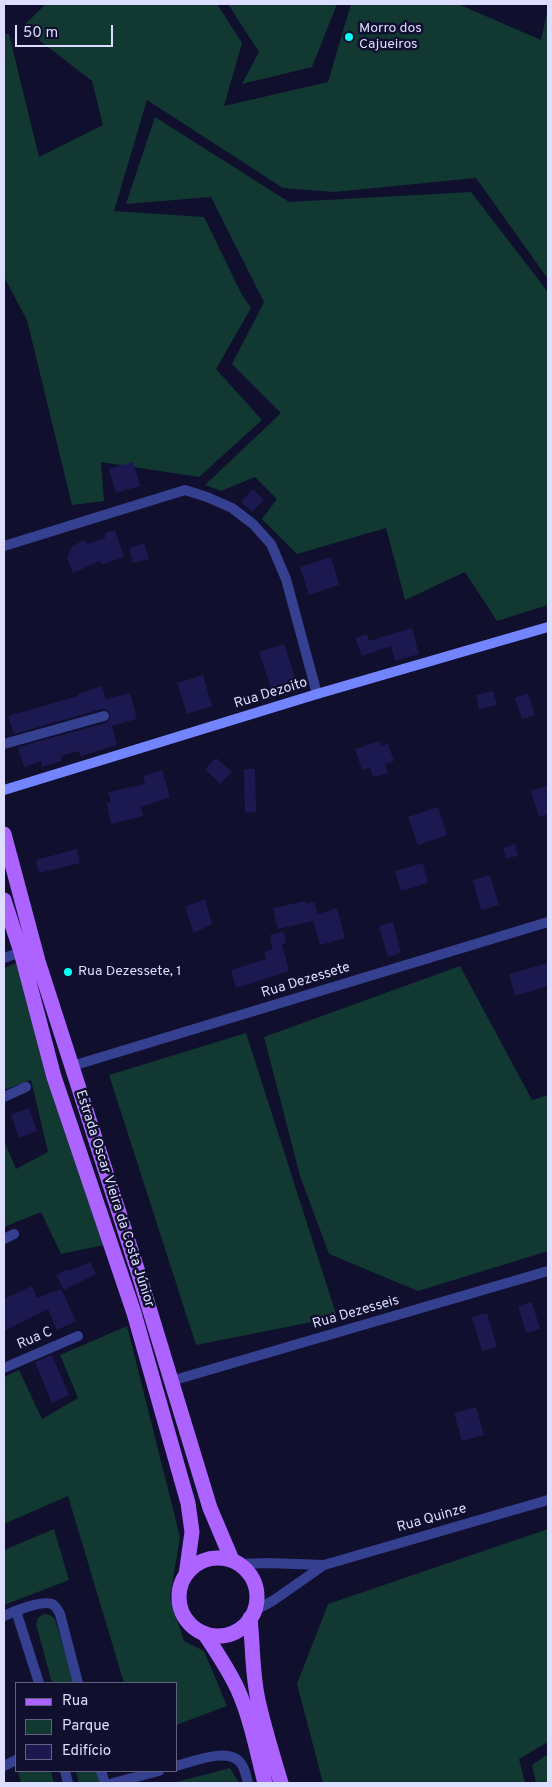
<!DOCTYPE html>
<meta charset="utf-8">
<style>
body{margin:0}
#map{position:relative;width:552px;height:1787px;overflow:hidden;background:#100f2e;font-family:Overpass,sans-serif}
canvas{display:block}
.frame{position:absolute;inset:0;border:5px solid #dcddff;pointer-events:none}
.legend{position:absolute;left:15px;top:1682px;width:162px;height:90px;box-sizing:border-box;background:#100f2e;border:1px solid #626182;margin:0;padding:6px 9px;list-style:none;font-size:15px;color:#dcddff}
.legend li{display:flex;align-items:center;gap:10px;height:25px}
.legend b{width:25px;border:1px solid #626182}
.scale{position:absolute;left:15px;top:25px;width:98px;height:22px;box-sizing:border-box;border:2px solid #dcddff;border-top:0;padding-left:6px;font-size:15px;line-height:18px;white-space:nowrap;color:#dcddff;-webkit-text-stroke:4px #100f2e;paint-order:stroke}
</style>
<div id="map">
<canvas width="552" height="1787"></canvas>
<div class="frame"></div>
<ul class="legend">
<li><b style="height:6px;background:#ad63ff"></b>Rua</li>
<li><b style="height:14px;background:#113831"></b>Parque</li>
<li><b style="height:14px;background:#1c1950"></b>Edifício</li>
</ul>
<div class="scale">50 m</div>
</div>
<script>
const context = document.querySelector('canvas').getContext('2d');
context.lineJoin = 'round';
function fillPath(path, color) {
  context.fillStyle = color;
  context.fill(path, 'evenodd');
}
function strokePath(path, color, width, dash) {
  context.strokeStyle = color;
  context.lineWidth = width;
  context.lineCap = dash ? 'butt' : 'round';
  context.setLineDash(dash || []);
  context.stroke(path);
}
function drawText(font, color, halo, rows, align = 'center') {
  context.font = font + ' Overpass,sans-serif';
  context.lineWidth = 5;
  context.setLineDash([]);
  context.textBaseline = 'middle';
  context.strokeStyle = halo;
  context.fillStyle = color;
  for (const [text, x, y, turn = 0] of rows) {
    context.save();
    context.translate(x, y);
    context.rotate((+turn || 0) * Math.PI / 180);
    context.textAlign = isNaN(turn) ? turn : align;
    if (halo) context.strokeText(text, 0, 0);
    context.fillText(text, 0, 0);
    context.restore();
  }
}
fillPath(new Path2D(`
 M46,4H217L242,43L224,106L328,82L351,4H458L541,40L548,8V279L476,178L334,192L283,188L147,100L114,211L204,217L242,295L251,308L216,369L262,420L199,477L101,462L104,501L72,505L27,320L4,277V34H9L39,157L103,125L92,81L22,27Z
 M228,4H337L312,67L242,84L259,52Z
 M155,117L289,202L471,192L548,292V605L497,621L465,572L405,600L386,528L297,554L262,519L277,499L255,477L221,491L205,485L281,413L232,364L264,302L211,197L126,204Z
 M16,963L104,1245L61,1254L41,1212L4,1227V1141L16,1169L48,1152L31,1080L4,1090V968Z
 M460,966L532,1100L548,1095V1251L418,1291L329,1254L300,1176L264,1037Z
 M246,1033L337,1317L196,1345L109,1075Z
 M127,1326L180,1537L170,1598L184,1641L204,1651L227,1706L176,1725V1683H124L68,1496L4,1524V1377L19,1370L42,1419L78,1398L60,1355Z
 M54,1529L69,1580L4,1605V1550Z
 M548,1529V1742L519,1759L525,1783H323L297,1684L328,1604Z
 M44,1614L50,1615L55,1619L74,1683H52L36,1624L38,1618Z
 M548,1754V1783H536L532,1765Z
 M230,1768L239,1783H173Z
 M18,1771H51L54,1783H21Z
 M76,1771H100L104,1783H79Z`), '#113831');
fillPath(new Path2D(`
 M133,462L140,486L116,493L109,469Z
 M253,489L264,500L252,512L241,502Z
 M115,530L124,557L101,565L100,561L73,573L67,558L72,546L85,540L87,544L105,538V533Z
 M144,543L149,559L133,563L129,548Z
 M331,557L339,585L309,595L300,567Z
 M412,628L419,654L395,661L391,646L362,656L355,638L367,634L369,641Z
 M284,644L297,684L273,694L259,652Z
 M203,675L212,706L187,714L177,683Z
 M102,686L106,699L130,693L137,719L112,726L117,745L81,756L78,751L61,756L62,761L42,767L41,761L24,767L18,747L106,723L110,718V714L106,710L102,709L14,734L8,716L78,696V694Z
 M493,691L497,705L479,709L476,695Z
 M528,693L535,715L522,719L515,698Z
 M380,741L381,746L388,744L394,761L385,764L388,773L373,777L370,768L362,770L355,749Z
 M216,758L232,772L220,784L205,769Z
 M244,769H255L256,812L245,813Z
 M162,770L170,797L141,807L143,816L111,824L107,803H111L108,792L145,784L143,776Z
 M548,785V814L539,817L531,791Z
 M438,807L447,835L418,845L408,817Z
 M515,844L518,856L506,858L503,848Z
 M77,849L80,863L39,873L36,860Z
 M423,863L428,883L401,891L395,871Z
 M490,875L499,905L481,910L473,880Z
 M205,899L212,924L194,933L185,907Z
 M305,901L306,904L314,902L318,914L337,908L345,938L320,945L313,921L278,929L273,908Z
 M393,922L401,953L388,957L379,926Z
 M284,932L286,943L282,944L289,971L236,988L231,970L266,959L264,952L272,949L270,935Z
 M548,963V986L515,996L509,974Z
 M29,1108L37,1131L19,1138L11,1115Z
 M90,1262L96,1274L64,1290L56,1275L68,1269L69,1271Z
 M32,1286L37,1298L61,1289L76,1321L57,1330L48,1309L4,1331V1299Z
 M532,1302L540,1329L526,1333L518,1306Z
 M487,1313L497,1347L482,1351L472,1317Z
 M52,1355L69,1395L52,1403L35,1362Z
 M476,1407L484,1435L462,1441L454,1413Z`), '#1c1950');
strokePath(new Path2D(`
 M4,546L185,490L207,497L232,508L253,524L271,544L286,579L317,694
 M4,744L104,716
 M4,958L21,952
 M72,1066L548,922
 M4,1097L26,1087
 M4,1239L14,1234
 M4,1368L78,1336
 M171,1381L548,1271
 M240,1564L268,1563L324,1565L548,1500
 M16,1611L39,1683
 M254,1611L274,1600L324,1565
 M4,1616C14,1611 42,1600 52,1604C56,1606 58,1610 60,1614L78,1683
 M4,1766L16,1760
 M176,1766C192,1762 227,1747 240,1762C245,1768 246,1776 248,1783
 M65,1771L68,1783
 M101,1771L105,1783
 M113,1783L159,1771`), '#364091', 10);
strokePath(new Path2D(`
 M4,790L317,694L548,627`), '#7384ff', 10);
strokePath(new Path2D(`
 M4,834L38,961L140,1278L210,1508L232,1560
 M4,900L21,952L54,1077L134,1313L188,1503L192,1532L186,1575
 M179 1597a39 39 0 1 1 78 0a39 39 0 1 1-78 0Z
 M250,1618C253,1646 252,1673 258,1700C264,1728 273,1756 281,1783
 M204,1633C216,1651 229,1670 238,1690C251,1719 257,1752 265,1783`), '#ad63ff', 15);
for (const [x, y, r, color] of [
 [349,37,5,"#08fff3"],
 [68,972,5,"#08fff3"]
]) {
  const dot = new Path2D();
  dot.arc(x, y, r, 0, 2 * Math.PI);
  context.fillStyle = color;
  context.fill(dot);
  strokePath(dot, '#100f2e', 2);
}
drawText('14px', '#dcddff', '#100f2e', [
 ["Morro dos",359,29],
 ["Cajueiros",359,45],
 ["Rua Dezessete, 1",78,972]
], 'left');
drawText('14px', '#dcddff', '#100f2e', [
 ["Rua Dezoito",271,694,-17],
 ["Rua Dezessete",306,981,-17],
 ["Estrada Oscar Vieira da Costa Júnior",114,1199,72],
 ["Rua Dezesseis",356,1313,-16],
 ["Rua C",35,1339,-23],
 ["Rua Quinze",432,1519,-16]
]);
</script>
